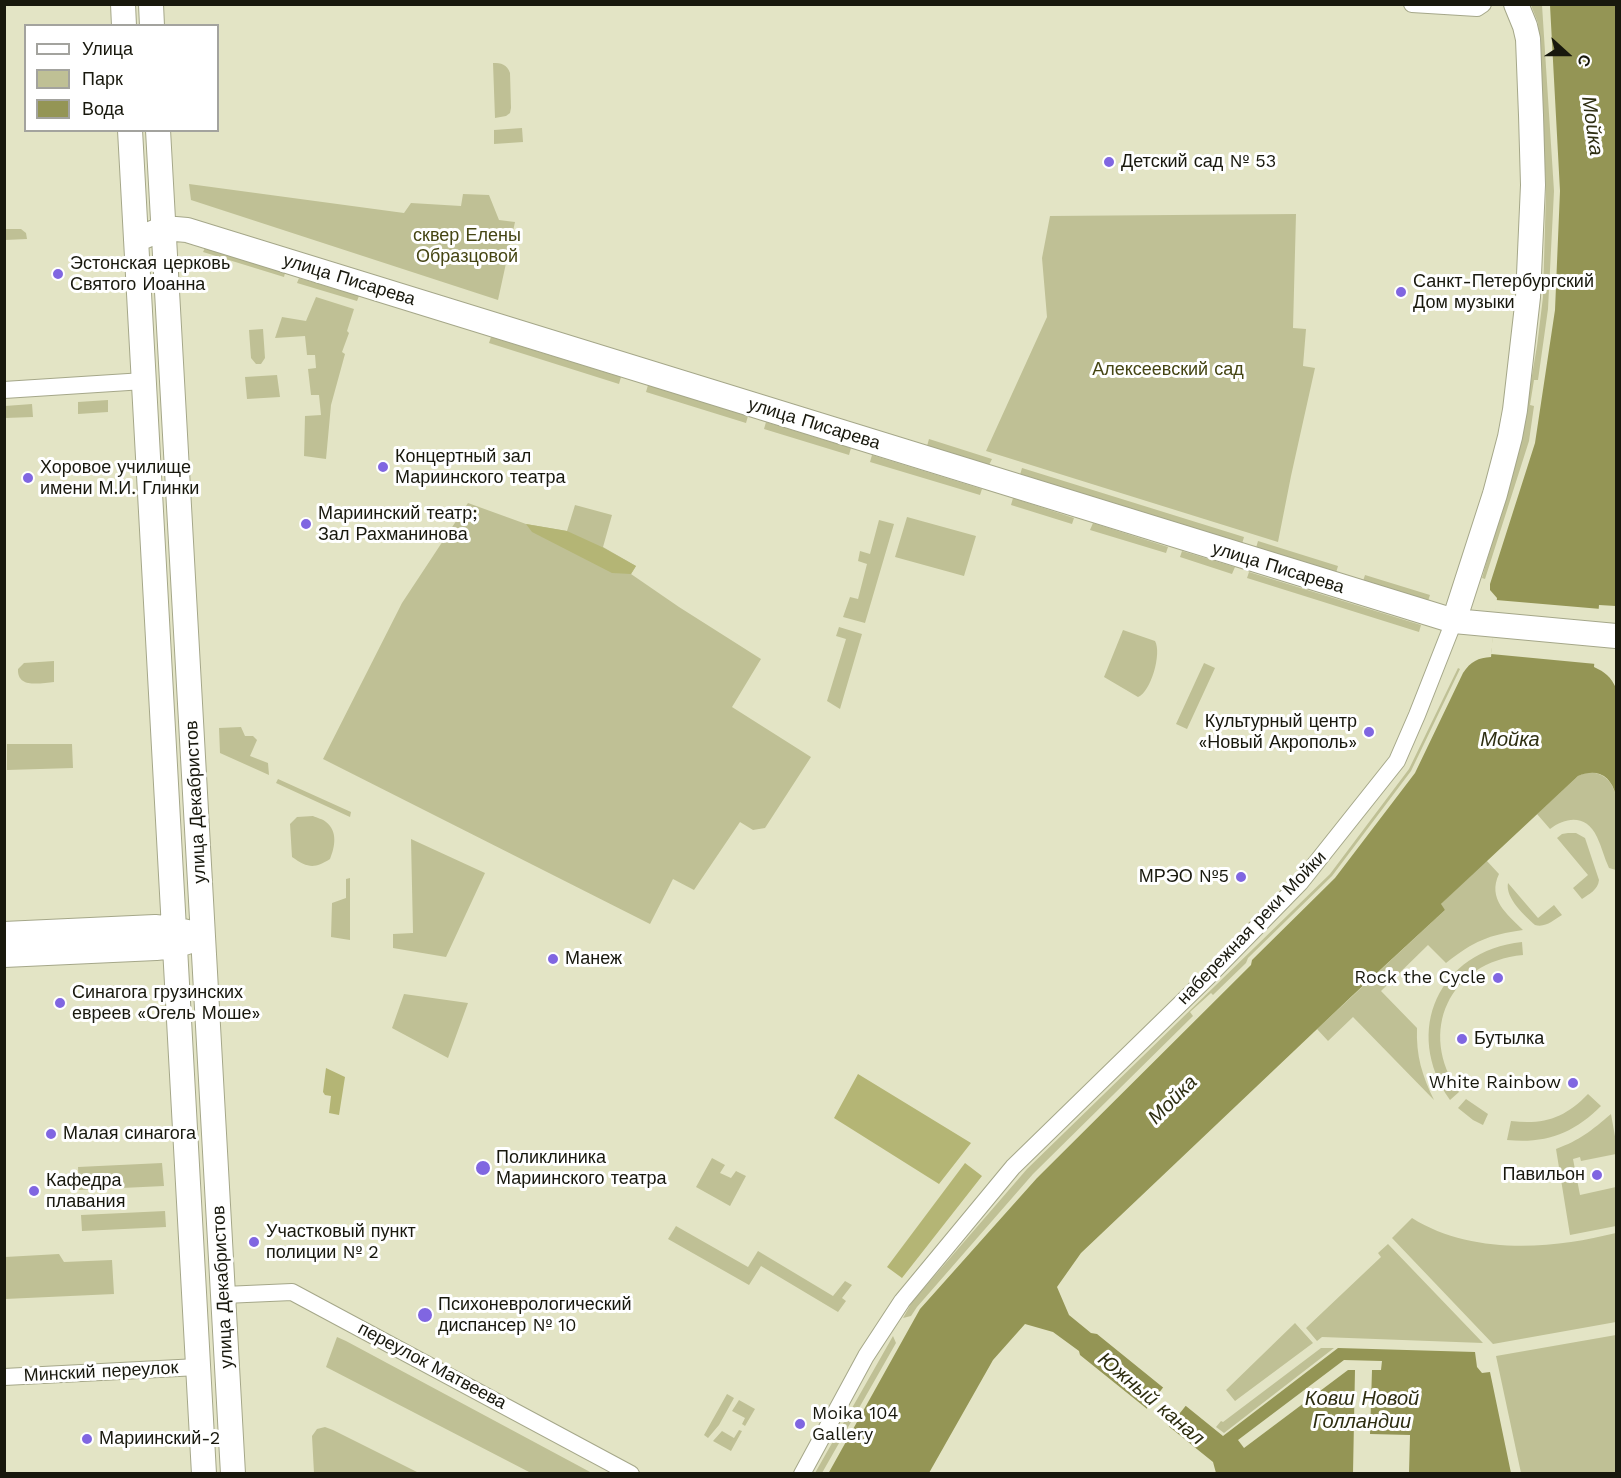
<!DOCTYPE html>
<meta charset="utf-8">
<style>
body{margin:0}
#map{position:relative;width:1621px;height:1478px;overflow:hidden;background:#e3e4c5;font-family:"Work Sans",sans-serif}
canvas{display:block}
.frame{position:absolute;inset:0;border:6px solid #18180d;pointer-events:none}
.legend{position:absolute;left:24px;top:24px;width:195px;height:108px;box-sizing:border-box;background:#fff;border:2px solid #a3a39e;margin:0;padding:8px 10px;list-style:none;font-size:18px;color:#18180d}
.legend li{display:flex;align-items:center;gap:12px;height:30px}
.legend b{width:30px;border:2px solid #a3a39e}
.north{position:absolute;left:1537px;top:24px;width:60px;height:60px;-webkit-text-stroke:4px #fff;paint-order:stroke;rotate:111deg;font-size:16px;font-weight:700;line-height:24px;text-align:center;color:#18180d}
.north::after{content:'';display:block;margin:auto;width:21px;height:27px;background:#18180d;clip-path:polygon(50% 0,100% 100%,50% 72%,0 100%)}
</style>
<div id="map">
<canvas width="1621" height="1478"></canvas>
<div class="frame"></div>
<ul class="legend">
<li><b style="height:8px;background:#fff"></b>Улица</li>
<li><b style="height:16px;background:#bfc095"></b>Парк</li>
<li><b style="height:16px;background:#949555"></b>Вода</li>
</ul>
<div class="north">С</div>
</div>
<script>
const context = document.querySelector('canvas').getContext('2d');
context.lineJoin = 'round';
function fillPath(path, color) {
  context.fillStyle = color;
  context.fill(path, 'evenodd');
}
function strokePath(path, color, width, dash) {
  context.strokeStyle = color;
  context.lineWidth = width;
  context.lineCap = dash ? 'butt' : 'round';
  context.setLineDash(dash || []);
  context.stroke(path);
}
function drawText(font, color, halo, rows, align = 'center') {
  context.font = font + ' "Work Sans",sans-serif';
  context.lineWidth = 6;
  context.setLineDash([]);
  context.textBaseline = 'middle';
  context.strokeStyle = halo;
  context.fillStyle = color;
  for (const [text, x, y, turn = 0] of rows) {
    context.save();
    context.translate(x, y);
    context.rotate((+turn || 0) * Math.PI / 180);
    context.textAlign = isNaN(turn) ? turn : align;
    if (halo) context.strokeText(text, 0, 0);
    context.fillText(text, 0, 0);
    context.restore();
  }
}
fillPath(new Path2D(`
 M1531,5H1542L1554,191L1548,309L1538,380H1534L1530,405L1534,406L1529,441L1485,579L1482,578L1521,440L1537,346L1543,297L1546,191L1539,39L1538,23Z
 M493,63C501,63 507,64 510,73L511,108L510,113L506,116L495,118Z
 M522,128L523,142L494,144V130Z
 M189,184L404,213L411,203L461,206L463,194L489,195L499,220L515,222L498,300L191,200Z
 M1296,214L1293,328L1306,329L1303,366L1315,368L1291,476L1278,542L986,451L1047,317L1042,258L1050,216Z
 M4,229H21L26,233L27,239L5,240Z
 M205,248L285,273L284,277L203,252Z
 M299,278L359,296L357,301L297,283Z
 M316,297L354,309L347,331L349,333L342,352L345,354L331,405L326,459L304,456L305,416L321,415L319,395H311L308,369L316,368L315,355H307L305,336L275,338L282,317L306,321Z
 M263,329L265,358L261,364H256L251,358L249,330Z
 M491,337L621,377L619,384L489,343Z
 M277,375L280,397L247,399L245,377Z
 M648,385L748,416L746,423L646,392Z
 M108,400V412L78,414V402Z
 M32,404L33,417L5,418V406Z
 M766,422L851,448L849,455L764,429Z
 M929,439L992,459L989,465L927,446Z
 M872,455L982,489L980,495L870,462Z
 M1022,468L1244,537L1242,544L1020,475Z
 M1013,498L1074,518L1072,524L1011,505Z
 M468,503L526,524L567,531L575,505L612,515L603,547L636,566L631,574L679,607L761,659L732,707L811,757L765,828L753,830L740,822L694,890L673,879L650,924L323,759L402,603Z
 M907,517L976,536L964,576L895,557Z
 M879,520L894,524L865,623L843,617L850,597L858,599L867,564L858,561L860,551L870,554Z
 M1093,523L1168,547L1166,553L1090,530Z
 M1258,541L1338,566L1336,573L1256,548Z
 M1182,551L1235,567L1232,574L1180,557Z
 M1249,572L1421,625L1419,632L1247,578Z
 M1365,575L1430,595L1428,601L1363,581Z
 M839,627L862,634L840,709L827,701L846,639L836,636Z
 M1123,630L1155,641C1162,653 1151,692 1138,697L1104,677Z
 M54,661V682C41,683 17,689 18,669L24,663Z
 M1204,663L1215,668L1187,729L1176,724Z
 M1458,668L1460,669L1411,771L1332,876L1248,958L1246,963L1213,995L1211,993L1190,1012L1193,1016L1033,1174L917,1307L911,1316L903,1318L912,1302L1027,1169L1330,874L1409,769Z
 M241,727L245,736H253L257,740L250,756L268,763L269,775L220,753L219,728Z
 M7,744H72L73,768L7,770Z
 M1587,772C1603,772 1612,780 1616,796V870L1609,868C1604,858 1602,847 1597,837C1587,815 1567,816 1550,829L1537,814L1578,776Z
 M278,779L351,812L350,817L276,783Z
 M313,816C317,818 323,819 326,822C338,831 335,847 330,859C314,869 308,868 292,857L290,824L297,817Z
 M1568,833H1576L1585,838L1599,880C1598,890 1589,894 1582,899L1573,888L1588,875L1557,838L1562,834Z
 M411,839L485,873L446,957L393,948V934L413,933Z
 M1486,860L1499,874C1487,899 1507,914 1523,930C1488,935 1474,941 1446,963L1428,945L1381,991L1417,1028C1416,1056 1422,1075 1434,1100L1353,1017L1328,1041L1317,1029L1445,910L1440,905Z
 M350,878V940L331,937L332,903L346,898V879Z
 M1508,883L1538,918L1554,905L1562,915C1553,920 1546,928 1535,925C1525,916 1505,898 1508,883Z
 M1522,942L1523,955C1449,962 1417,1032 1459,1092L1450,1100C1402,1031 1439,951 1522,942Z
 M404,994L468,1003L448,1058L392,1028Z
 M1588,1094L1601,1106C1574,1133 1546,1144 1507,1140L1511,1121C1544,1125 1565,1118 1588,1094Z
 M1466,1099L1488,1114L1483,1125L1473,1120L1458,1108Z
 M1611,1114L1616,1142V1156V1154L1581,1161L1580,1157L1573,1159L1580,1195L1616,1187V1226L1570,1235L1556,1149C1580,1140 1591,1131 1611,1114Z
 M712,1158L725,1165L720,1173L731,1178L736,1171L746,1176L730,1206L696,1187Z
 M162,1163L164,1186L79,1190L78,1167Z
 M165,1211L166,1227L82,1231L81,1215Z
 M1412,1218C1458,1247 1518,1250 1571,1242C1586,1240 1601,1236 1616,1233V1322L1493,1344L1392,1238Z
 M676,1226L748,1267L758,1251L833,1296L845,1281L852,1285L842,1298L846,1301L838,1312L761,1266L749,1285L668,1239Z
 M1388,1244L1483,1343L1322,1337L1317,1341L1306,1328L1381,1257L1378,1253Z
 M59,1254L64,1262L112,1260L114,1294L5,1299V1257Z
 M1295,1323L1313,1343L1235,1401L1226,1390Z
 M1616,1335V1473H1521L1496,1356Z
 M893,1336L896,1343L822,1473H815Z
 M337,1337L346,1341L592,1473H531L326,1367Z
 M1321,1348H1334L1224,1433L1216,1427L1221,1421L1223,1422Z
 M727,1394L734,1398L719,1425L708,1438L704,1435Z
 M739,1400L755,1409L745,1426L742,1424L745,1418L732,1411Z
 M325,1427L333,1430L419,1473H314L312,1436L317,1429Z
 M739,1430L742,1431L731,1451L713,1441L722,1431L734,1438Z`), '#bfc095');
fillPath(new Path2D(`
 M526,524L567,531L602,547L636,566L631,574L612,573L532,532Z
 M326,1068L345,1077L339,1115L329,1113L331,1096L325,1095L323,1092Z
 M858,1074L971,1143L939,1184L834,1118Z
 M965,1163L982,1176L902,1278L887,1267Z`), '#b4b575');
fillPath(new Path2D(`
 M1550,5H1615L1616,9V606L1599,605L1594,667C1605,672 1611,677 1616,688V796C1611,775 1597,768 1578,776L1441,904L1445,910L1353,995L1081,1253L1057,1287L1069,1315L1091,1333L1097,1334L1223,1436L1338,1348L1475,1352L1477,1367L1482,1373L1490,1372L1511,1473H1216L1213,1462L1080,1355L1079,1351L1053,1332L1025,1324L993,1360L929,1473L828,1474L920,1309L1037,1178L1251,965L1252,960L1335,878L1415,773L1463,673C1471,661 1478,658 1491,657L1497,598L1490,590V584L1535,443L1555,310L1560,191Z`), '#949555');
fillPath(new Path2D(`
 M1496,600L1601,609L1596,664L1491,654Z
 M1344,1360L1382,1361L1381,1370H1372L1370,1434L1410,1435L1409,1473H1353L1355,1370H1348L1244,1448L1238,1440Z
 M1165,1385L1188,1403L1167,1429L1145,1411Z`), '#e3e4c5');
const street = new Path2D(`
 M1412,4L1477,8L1483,4
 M4,390L144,381
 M224,1295L292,1292L631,1474
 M4,1377L198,1367
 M802,1474L866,1356L902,1301L1013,1167L1212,973L1300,883L1397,761L1417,715L1454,621`);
const secondary = new Path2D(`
 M123,4L124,26
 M151,4L152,26
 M130,130L204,1474
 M158,130L233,1474
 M136,240L164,228L187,230L1454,621L1616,636
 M1454,621L1495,494L1510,437L1515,410L1528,297L1533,185L1531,115L1528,39L1525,26L1516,4
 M4,934L155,927L174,929L187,932
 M4,955L156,948L175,946L190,941`);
strokePath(street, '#a5a789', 18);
strokePath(secondary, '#a5a789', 26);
strokePath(street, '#fff', 16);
strokePath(secondary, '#fff', 24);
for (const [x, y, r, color] of [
 [1109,162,6,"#8066e1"],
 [58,274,6,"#8066e1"],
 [1401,292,6,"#8066e1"],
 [383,467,6,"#8066e1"],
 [28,478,6,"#8066e1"],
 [306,524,6,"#8066e1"],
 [1369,732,6,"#8066e1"],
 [1241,877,6,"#8066e1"],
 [553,959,6,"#8066e1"],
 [1498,978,6,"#8066e1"],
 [60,1003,6,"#8066e1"],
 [1462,1039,6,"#8066e1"],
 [1573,1083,6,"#8066e1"],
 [51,1134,6,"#8066e1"],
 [483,1168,8,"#8066e1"],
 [1597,1175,6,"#8066e1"],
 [34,1191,6,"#8066e1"],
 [254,1242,6,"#8066e1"],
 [425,1315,8,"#8066e1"],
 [800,1424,6,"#8066e1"],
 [87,1439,6,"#8066e1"]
]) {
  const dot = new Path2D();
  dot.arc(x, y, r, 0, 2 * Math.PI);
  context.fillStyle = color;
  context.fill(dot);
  strokePath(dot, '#fff', 2);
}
drawText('18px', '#18180d', '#fff', [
 ["Детский сад № 53",1121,162],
 ["Эстонская церковь",70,264],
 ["Святого Иоанна",70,285],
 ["Санкт-Петербургский",1413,282],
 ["Дом музыки",1413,303],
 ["Концертный зал",395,457],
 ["Мариинского театра",395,478],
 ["Хоровое училище",40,468],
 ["имени М.И. Глинки",40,489],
 ["Мариинский театр;",318,514],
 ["Зал Рахманинова",318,535],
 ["Культурный центр",1357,722,"right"],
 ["«Новый Акрополь»",1357,743,"right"],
 ["МРЭО №5",1229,877,"right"],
 ["Манеж",565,959],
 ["Rock the Cycle",1486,978,"right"],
 ["Синагога грузинских",72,993],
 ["евреев «Огель Моше»",72,1014],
 ["Бутылка",1474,1039],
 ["White Rainbow",1561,1083,"right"],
 ["Малая синагога",63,1134],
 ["Поликлиника",496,1158],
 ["Мариинского театра",496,1179],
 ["Павильон",1585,1175,"right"],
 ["Кафедра",46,1181],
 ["плавания",46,1202],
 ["Участковый пункт",266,1232],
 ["полиции № 2",266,1253],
 ["Психоневрологический",438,1305],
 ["диспансер № 10",438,1326],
 ["Moika 104",812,1414],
 ["Gallery",812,1435],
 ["Мариинский-2",99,1439]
], 'left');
drawText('18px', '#454513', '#fff', [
 ["сквер Елены",467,236],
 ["Образцовой",467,257],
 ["Алексеевский сад",1168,370]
]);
drawText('18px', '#18180d', '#fff', [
 ["улица Писарева",349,280,17],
 ["улица Писарева",814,424,17],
 ["улица Писарева",1278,568,17],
 ["улица Декабристов",196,802,-93],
 ["набережная реки Мойки",1252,928,-46],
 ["улица Декабристов",223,1287,-93],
 ["переулок Матвеева",432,1366,28],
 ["Минский переулок",101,1372,-3]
]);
drawText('italic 20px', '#2e2e11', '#fff', [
 ["Мойка",1592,126,82],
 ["Мойка",1510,740],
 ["Мойка",1173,1100,-45],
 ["Южный канал",1151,1399,40],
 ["Ковш Новой",1362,1399],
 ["Голландии",1362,1422]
]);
</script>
